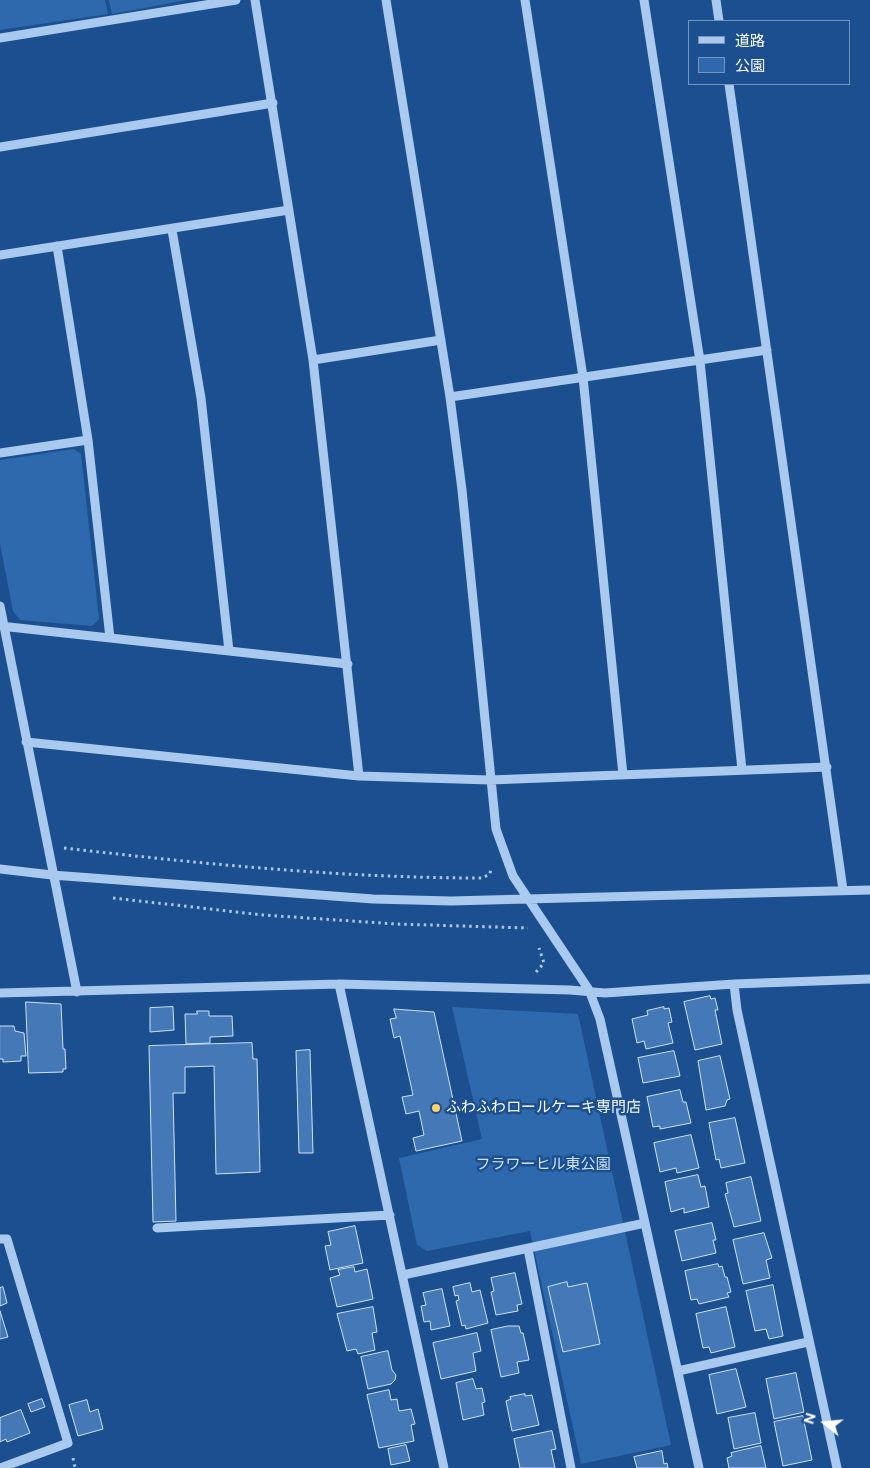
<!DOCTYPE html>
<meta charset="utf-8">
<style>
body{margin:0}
#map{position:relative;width:870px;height:1468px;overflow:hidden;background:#1b4f8f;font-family:Figtree,"Noto Sans JP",sans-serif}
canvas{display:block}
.legend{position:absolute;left:688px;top:20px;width:162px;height:65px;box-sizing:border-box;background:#1b4f8f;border:1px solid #7695bc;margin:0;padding:6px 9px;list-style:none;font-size:15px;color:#fff}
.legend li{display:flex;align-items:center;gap:10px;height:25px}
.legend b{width:25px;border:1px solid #7695bc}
.north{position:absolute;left:800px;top:1398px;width:50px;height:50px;-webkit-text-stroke:4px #1b4f8f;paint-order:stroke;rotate:287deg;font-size:14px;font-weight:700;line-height:20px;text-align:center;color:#fff}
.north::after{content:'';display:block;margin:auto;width:18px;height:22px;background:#fff;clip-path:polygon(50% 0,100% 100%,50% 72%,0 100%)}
</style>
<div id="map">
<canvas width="870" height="1468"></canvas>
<ul class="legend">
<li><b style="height:6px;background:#a9c9ee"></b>道路</li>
<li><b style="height:14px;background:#2e69ad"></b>公園</li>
</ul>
<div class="north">N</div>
</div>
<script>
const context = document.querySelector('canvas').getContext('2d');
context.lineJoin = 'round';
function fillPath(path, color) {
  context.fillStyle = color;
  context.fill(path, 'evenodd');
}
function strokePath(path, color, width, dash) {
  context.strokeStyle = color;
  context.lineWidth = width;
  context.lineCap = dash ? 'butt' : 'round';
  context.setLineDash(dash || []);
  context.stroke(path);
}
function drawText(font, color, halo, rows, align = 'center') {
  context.font = font + ' Figtree,"Noto Sans JP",sans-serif';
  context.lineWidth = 5;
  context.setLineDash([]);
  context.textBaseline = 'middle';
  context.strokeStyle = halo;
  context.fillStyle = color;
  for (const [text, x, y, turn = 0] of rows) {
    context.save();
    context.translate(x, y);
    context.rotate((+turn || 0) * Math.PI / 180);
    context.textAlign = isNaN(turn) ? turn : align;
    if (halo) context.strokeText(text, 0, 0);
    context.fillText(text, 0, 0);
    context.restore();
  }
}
fillPath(new Path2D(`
 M0,0H105L108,14L0,30Z
 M109,0H187L112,14Z
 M74,449L81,454L99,619L92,626L20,620L13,611L0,544V460Z
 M452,1007L578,1014L671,1445L581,1464L530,1231L427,1251L417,1245L399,1158L482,1139Z`), '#2e69ad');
const building = new Path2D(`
 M710,996L711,999L715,998L718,1010H715L722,1044L695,1050L684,1002Z
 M26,1002L61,1004L63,1049H65L66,1069H63V1072L29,1073Z
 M173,1007L174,1030L150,1032V1008Z
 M664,1007V1009L669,1008L672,1022L668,1023L673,1043L646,1049L644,1041L637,1043L632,1019L648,1015L647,1011Z
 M394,1009L434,1012L462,1141L416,1151L413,1138L424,1135L419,1111L406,1114L402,1097L413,1095L400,1036L394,1038L390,1019L396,1018Z
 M197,1011H209V1016H232L233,1036L210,1037V1043L186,1044L185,1014H197Z
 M0,1026H14L15,1031L24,1033L26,1056H21V1061L3,1062V1059H0Z
 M252,1043L253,1059H257L260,1172L216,1174L214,1066L185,1067V1093H173L176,1221L153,1222L149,1046Z
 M310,1050L313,1153H299L296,1051Z
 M674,1051L680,1076L643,1083L638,1058Z
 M720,1056L730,1099L727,1100L725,1106L706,1110L698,1061Z
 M680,1090L683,1102H686L691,1123L660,1129V1126L653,1127L647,1097Z
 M735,1118L745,1163L721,1168L719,1159L716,1160L709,1123Z
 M691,1135L699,1168L677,1173L676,1168L660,1172L654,1143Z
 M698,1175L701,1187L705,1186L709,1207L684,1213V1208L671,1212L665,1182Z
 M751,1177L761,1221L734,1227L725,1194L728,1193L726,1183Z
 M712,1223L716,1240H713L716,1253L682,1261L675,1231Z
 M355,1226L363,1263L330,1270L325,1246L331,1245L328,1232Z
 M764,1233L772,1258L766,1260L770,1278L743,1284L733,1240Z
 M718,1264L719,1267L722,1266L725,1277H727L731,1292L727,1293L729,1297L699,1304L697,1299L691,1300L685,1271Z
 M354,1267L355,1272L367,1269L373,1299L337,1307L330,1278L340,1275L338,1270Z
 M515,1273L522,1304L517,1305L518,1311L496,1315L491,1292L494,1291L491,1278Z
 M567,1282L568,1287L587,1283L600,1344L563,1352L548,1287Z
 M470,1283L472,1292L480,1290L488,1323L466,1329L465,1325L462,1326L456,1301L459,1300L458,1295L455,1296L453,1287Z
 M773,1285L783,1336L769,1339L766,1329L755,1331L746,1291Z
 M3,1287L7,1303L0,1306V1288Z
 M442,1289L450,1326L431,1330L430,1321L424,1322L421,1306L426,1305L423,1293Z
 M373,1307L377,1332L372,1333L375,1350L358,1354L356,1349L347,1351L337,1314Z
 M726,1307L735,1347L711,1353L709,1347L703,1348L696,1314Z
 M0,1311L8,1337L0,1339Z
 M508,1326H519L521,1333H523L529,1360L517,1362L519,1373L501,1377L491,1330Z
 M477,1333L481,1351L473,1353L476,1371L441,1379L433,1343Z
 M388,1351L392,1370L396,1375L395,1380L391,1384L368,1389L361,1357Z
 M736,1369L746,1407L717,1414L709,1375Z
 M796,1373L804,1412L774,1419L766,1379Z
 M473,1379L476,1389L482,1388L485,1402L482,1403L484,1415L463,1420L456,1383Z
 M389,1390L391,1400L397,1399L399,1411L411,1409L415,1424L411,1425L414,1441L379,1448L367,1395Z
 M525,1394V1396L532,1395L539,1425L512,1431L506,1401L511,1399L510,1397Z
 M42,1399L45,1407L31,1412L28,1404Z
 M87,1400L90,1412L98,1409L103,1429L78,1436L69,1405Z
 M21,1410L30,1433L7,1442L6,1439L0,1442V1418Z
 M755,1413L761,1443L734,1449L728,1418Z
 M803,1416L812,1460L783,1466L774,1422Z
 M552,1431L556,1449L551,1450L555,1468H520L514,1439Z
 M406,1445L410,1461L391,1465L388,1449Z
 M761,1446L766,1468H729L727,1458L732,1456L731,1453Z
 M662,1451L664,1464L667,1463L668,1468H637L634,1457Z`);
fillPath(building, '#4478b7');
strokePath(building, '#cfe3fa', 1);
strokePath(new Path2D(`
 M64,848C204,864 342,878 482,878L490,874L491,867
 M113,898L263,915L396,924L528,928
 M536,972L544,963L539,948
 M73,1458L75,1468`), '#a9c9ee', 3, [2.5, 4]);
strokePath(new Path2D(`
 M255,0L313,360L359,776
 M386,0L450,397L462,490L496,829L513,876L589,990L600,1019L699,1468
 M525,0L583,377L623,775
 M644,0L700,361L742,770
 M716,0L719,21
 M0,38L236,0
 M729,84L843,890
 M0,147L273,103
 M172,230L201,398L229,651
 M57,246L88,440L110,638
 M0,255L289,210
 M313,360L441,340
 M450,397L767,350
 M0,453L88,440
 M0,606L77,992
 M0,626L348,664
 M26,742L359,776L490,780L827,767
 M0,869L52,875L373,899L451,901L870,890
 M339,984L444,1468
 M734,984L737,1010L837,1468
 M0,993L339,984L570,990L605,993L734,984L870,979
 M157,1228L390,1215
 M0,1239H7L68,1443L0,1468
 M528,1249L571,1468
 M403,1275L645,1223
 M678,1371L808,1342`), '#a9c9ee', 9);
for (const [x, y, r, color] of [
 [436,1108,5,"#ffd166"]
]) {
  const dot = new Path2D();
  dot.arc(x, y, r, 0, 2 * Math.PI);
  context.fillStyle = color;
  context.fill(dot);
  strokePath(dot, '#1b4f8f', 2);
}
drawText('15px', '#fff', '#1b4f8f', [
 ["ふわふわロールケーキ専門店",446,1108]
], 'left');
drawText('15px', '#cfe3fa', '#1b4f8f', [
 ["フラワーヒル東公園",543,1165]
]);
</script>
